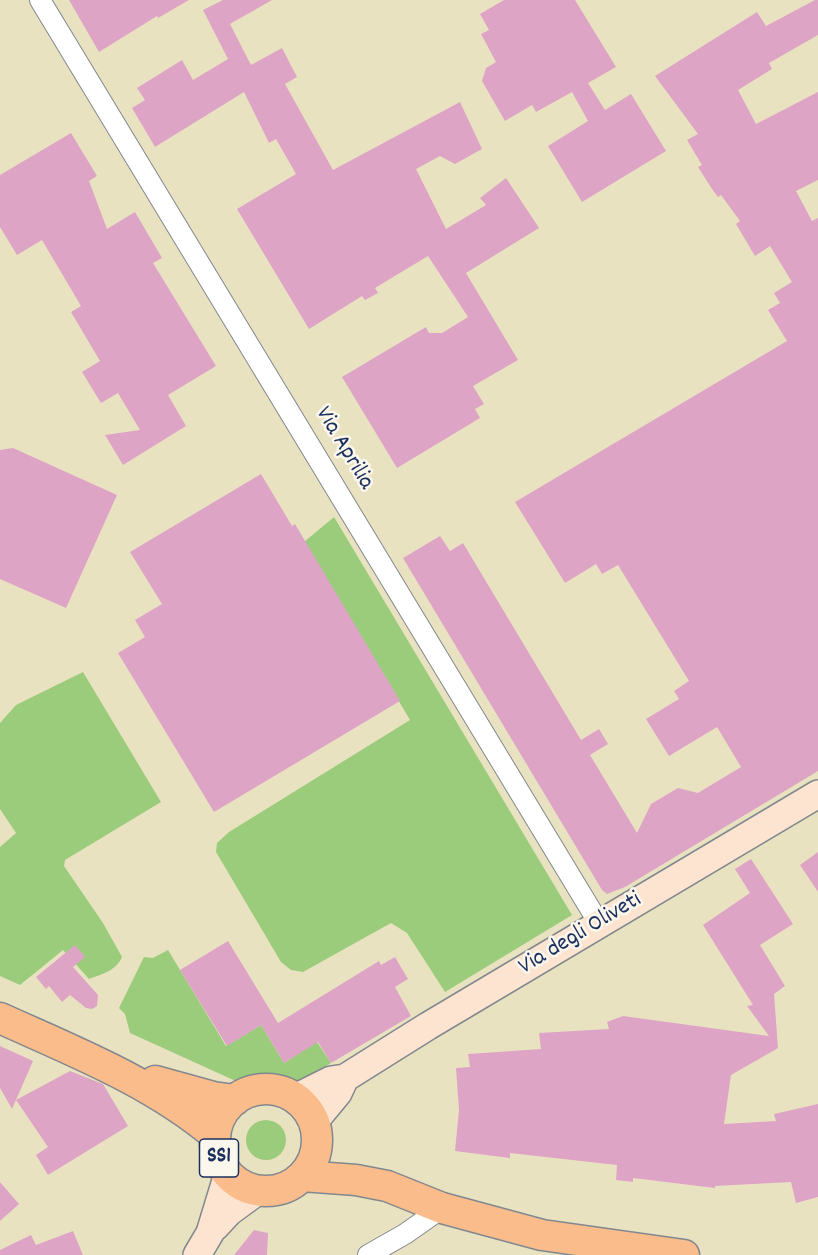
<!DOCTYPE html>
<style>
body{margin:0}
canvas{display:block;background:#e9e2c0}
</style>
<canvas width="818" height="1255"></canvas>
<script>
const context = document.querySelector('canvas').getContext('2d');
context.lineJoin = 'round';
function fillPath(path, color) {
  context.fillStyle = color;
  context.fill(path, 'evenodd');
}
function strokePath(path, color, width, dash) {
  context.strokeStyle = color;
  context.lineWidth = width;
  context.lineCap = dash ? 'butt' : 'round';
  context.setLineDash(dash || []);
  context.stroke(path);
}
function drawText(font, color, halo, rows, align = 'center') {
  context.font = font + ' Dekko,sans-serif';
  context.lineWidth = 5;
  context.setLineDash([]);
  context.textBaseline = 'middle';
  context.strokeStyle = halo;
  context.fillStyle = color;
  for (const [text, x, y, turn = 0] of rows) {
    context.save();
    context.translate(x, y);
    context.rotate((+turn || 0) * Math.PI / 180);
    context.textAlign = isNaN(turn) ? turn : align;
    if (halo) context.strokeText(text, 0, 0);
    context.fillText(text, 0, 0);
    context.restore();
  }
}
fillPath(new Path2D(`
 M334,517L572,915L445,992L407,933L391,923L303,972L291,970L281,962L216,852L217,843L229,832L410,720L304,542Z
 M83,672L161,802L65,860L64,866L103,923L122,957C116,971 102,974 89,979L63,950L20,985L0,976V847L16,833L0,809V723L16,705Z
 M168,950L226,1046L261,1025L284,1063L292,1058L290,1054L315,1039L331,1063L299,1082L259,1077L240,1083L130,1033L125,1014L119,1008L144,957L153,958Z
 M246 1140a20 20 0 1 1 40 0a20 20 0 1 1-40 0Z`), '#9bcc7b');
fillPath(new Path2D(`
 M69,0H189L158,18L157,16L99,52Z
 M223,0H272L230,24L251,65L282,48L297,77L285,84L333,170L460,102L482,149L455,164L440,156L416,169L446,229L486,205L480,198L506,178L539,228L466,273L518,360L473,386L484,404L475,409L480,418L397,468L342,377L426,327L429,333H442L468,317L428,256L375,288L378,293L365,300L362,296L309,329L237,209L296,174L276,139L269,143L244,92L155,147L132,108L145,100L137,88L182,60L193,80L228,59L203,10Z
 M504,0H575L616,67L588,83L605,110L631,94L666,151L582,202L548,146L588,121L572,92L536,112L532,105L505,121L482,81L486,68L496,62L481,34L489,30L480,14Z
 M815,0H818V35L769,63L772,69L738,90L756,124L818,92V180L796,191L812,221L818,218V771L625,887L607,894L602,890L403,558L440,536L450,551L463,543L581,740L599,729L608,744L590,755L637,833L651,804L678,788L698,793L741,767L717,727L669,756L646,719L679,699L674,691L689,681L618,565L602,574L596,564L565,583L515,502L787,341L768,310L780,303L774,293L792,282L770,246L755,256L736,224L740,221L721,195L718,197L712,189L698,167L702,165L687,140L698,134L655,76L757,12L766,26Z
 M71,133L97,176L89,181L107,229L135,212L162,258L153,263L216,366L168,395L186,426L123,465L105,435L140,430L118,393L101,403L82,372L100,361L71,312L81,306L42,240L17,255L0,227V175Z
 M13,448L117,495L66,608L0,579V450Z
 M261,474L292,526L295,524L400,701L214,812L118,653L145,637L135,620L162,604L130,552Z
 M818,852V892L800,865Z
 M751,859L793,924L760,945L785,986L774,994L778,1048L731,1075L724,1124L776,1121L774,1114L818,1104V1197L796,1203L791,1182L715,1186V1188L633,1178V1182L616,1180L617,1165L510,1153V1158L455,1151L459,1110L456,1068L470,1067L468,1054L541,1049L539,1033L609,1029L607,1022L623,1016L769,1036L747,1006L753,1005L703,925L750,893L735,869Z
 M228,941L278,1023L379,961L381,965L395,957L408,979L395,987L411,1016L331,1063L318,1042L284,1063L261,1025L227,1046L180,970Z
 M75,945L85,957L73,967L98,995L97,1006L92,1009L86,1008L70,995L62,1002L49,986L46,989L36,977Z
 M0,1046L33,1061L12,1109L0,1088Z
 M70,1071L103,1084L128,1126L48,1175L36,1155L48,1147L16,1100Z
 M0,1182L19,1204L0,1221Z
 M254,1230L268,1233L267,1255H234Z
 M73,1231L83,1255H0V1250L31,1235L36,1245Z`), '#dea4c6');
const street = new Path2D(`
 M40,0L600,925
 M368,1255L405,1234L442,1208`);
const secondary = new Path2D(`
 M295,1098L331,1080L345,1078L428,1026L818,794
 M314,1122L338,1093L345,1078
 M215,1227L229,1212L259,1190
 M197,1255L210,1233L228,1174`);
const primary = new Path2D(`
 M0,1018C75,1052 152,1082 215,1135
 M155,1081L213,1097L235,1100
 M215 1140a51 51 0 1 1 102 0a51 51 0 1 1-102 0Z
 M302,1176L356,1180L387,1186L442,1208L542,1235L684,1255`);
strokePath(street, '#82888f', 22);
strokePath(secondary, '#82888f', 30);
strokePath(primary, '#82888f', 33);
strokePath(street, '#fff', 20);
strokePath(secondary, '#fde4d0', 27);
strokePath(primary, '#f9bc8a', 30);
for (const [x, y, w] of [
 [219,1158,39]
]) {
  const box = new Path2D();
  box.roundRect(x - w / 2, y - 19, w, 38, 4.5);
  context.fillStyle = '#fbf7ec';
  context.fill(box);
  strokePath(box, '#1b2f5e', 1.5);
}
drawText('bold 22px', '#1b2f5e', null, [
 ["SS1",219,1158]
]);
drawText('24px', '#1b2f5e', '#fbf7ec', [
 ["Via Aprilia",343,449,59],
 ["Via degli Oliveti",581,935,-31]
]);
</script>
